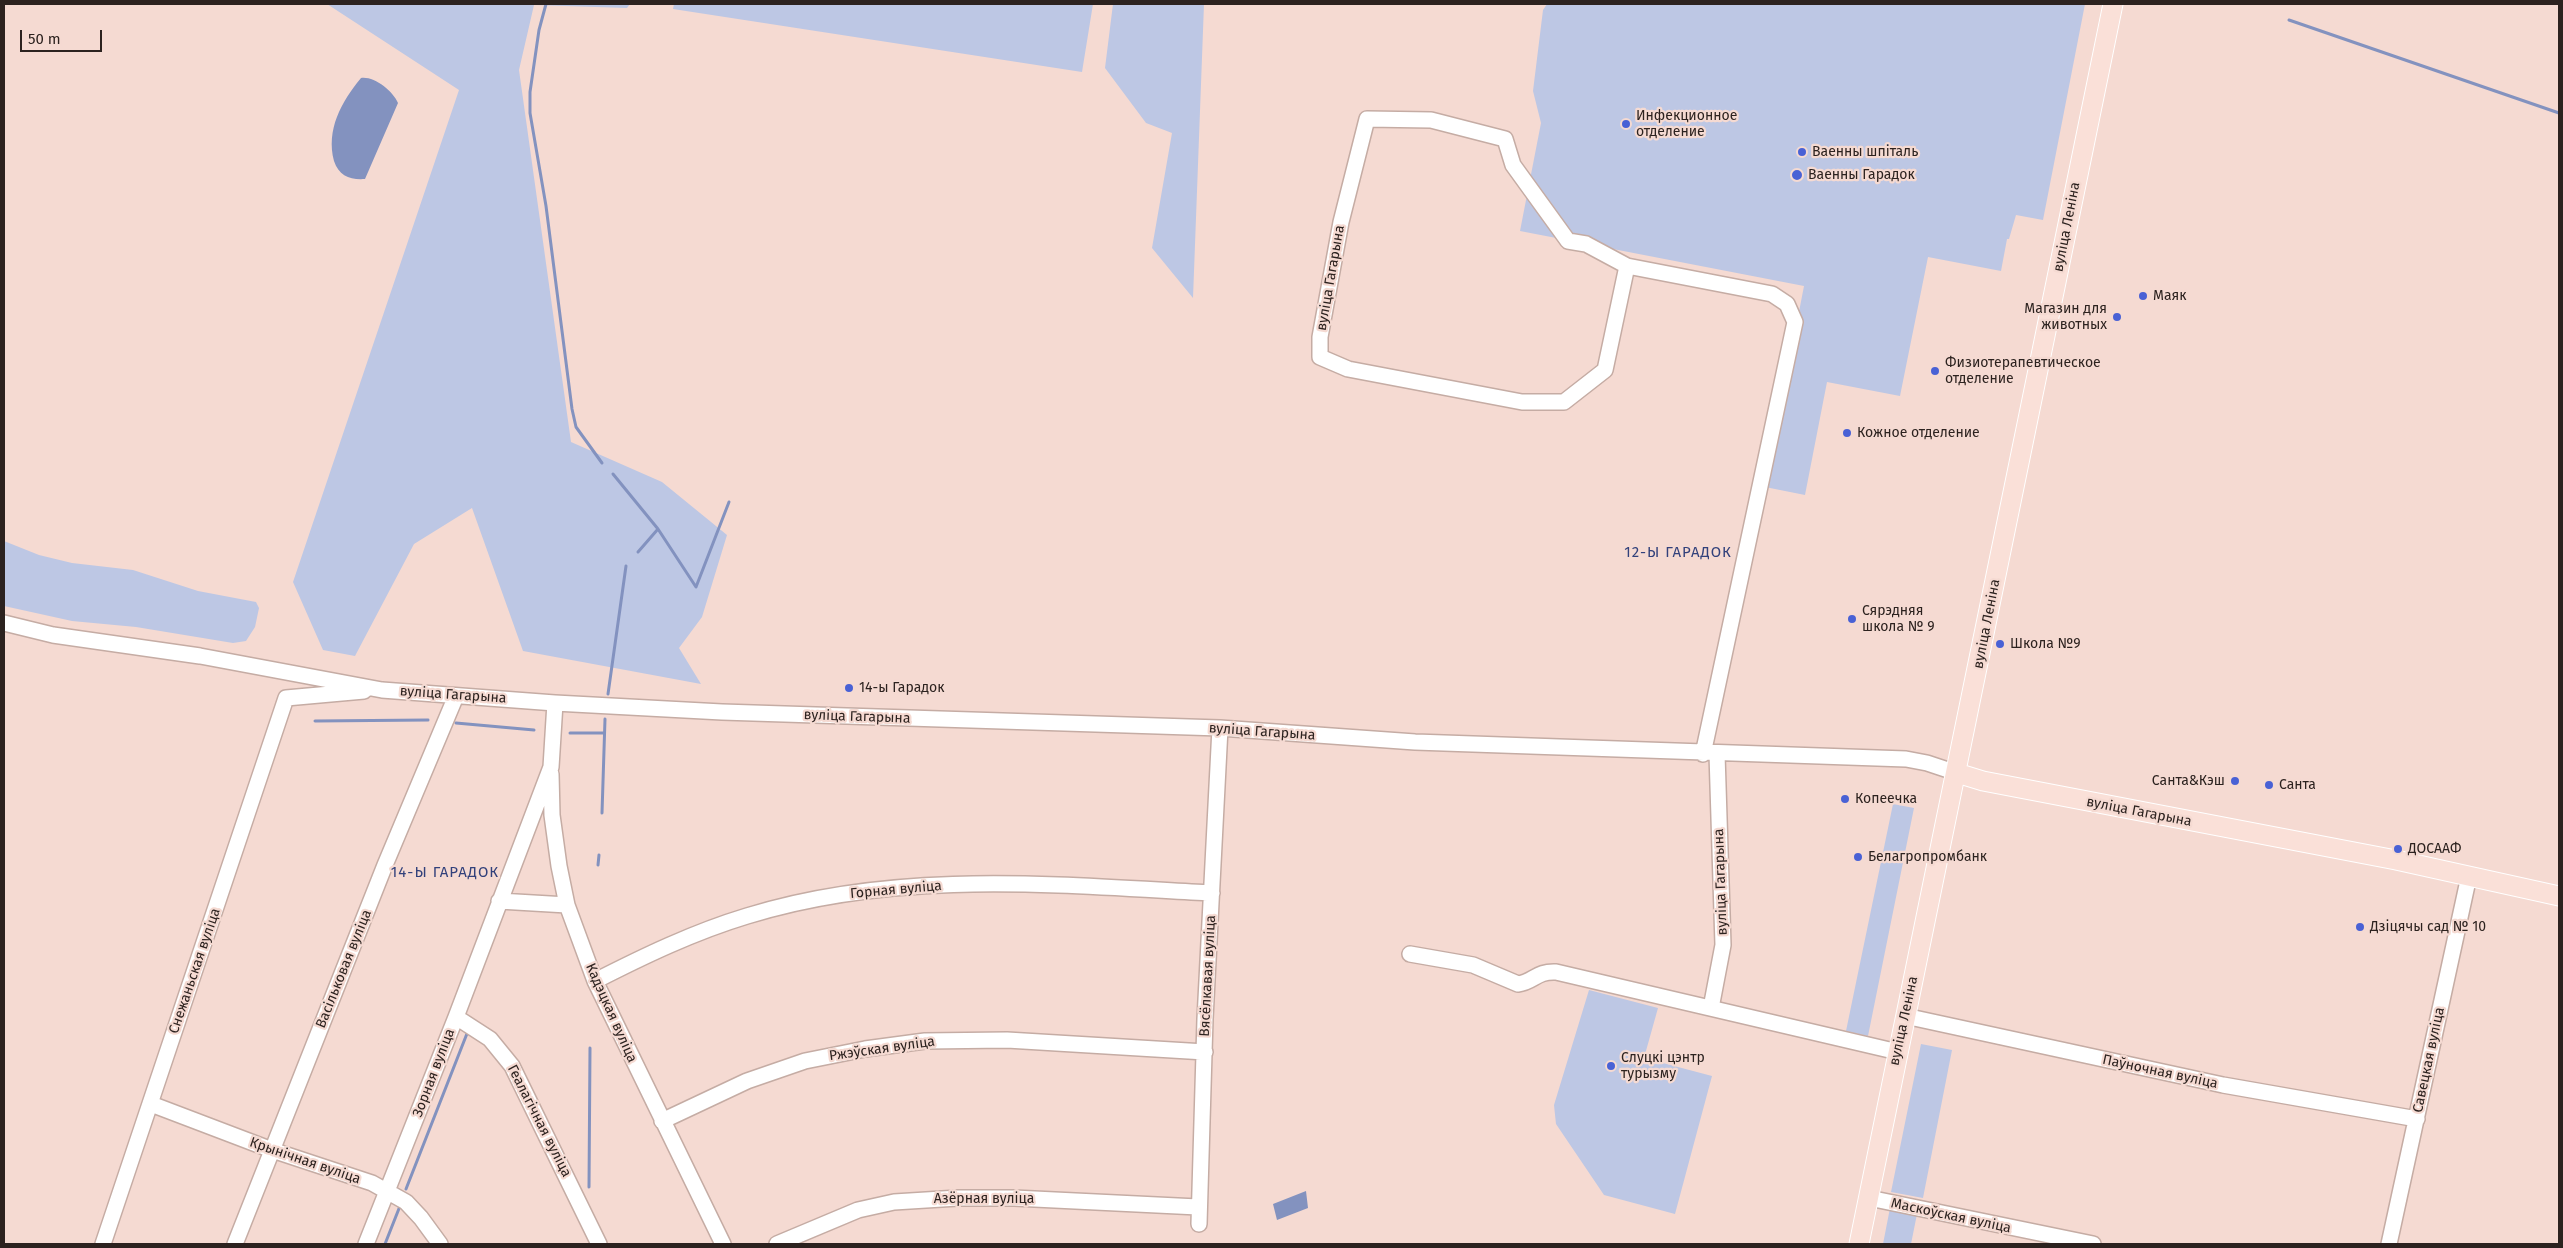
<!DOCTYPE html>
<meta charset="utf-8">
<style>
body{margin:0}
#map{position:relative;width:2563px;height:1248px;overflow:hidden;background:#f5dad2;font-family:"Fira Sans",sans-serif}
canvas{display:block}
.frame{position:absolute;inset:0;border:5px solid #2c221f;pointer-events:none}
.scale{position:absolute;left:20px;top:30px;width:82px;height:22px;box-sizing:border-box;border:2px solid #2c221f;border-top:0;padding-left:6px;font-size:15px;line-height:18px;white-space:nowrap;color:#2c221f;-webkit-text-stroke:4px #f5dad2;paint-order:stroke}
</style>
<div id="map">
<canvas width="2563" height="1248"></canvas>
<div class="frame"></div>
<div class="scale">50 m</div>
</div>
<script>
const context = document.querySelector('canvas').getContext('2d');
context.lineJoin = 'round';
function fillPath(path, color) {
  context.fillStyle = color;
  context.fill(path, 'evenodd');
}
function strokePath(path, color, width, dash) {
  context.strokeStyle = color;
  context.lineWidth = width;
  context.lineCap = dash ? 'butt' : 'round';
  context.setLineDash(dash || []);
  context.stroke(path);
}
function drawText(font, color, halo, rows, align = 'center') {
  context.font = font + ' "Fira Sans",sans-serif';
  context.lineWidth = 4.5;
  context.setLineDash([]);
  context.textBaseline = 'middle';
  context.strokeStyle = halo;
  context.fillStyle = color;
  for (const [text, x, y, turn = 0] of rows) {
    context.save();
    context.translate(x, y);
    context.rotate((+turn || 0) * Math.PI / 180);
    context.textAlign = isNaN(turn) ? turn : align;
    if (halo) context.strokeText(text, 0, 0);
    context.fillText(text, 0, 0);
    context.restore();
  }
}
fillPath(new Path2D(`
 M327,4H630L627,8L534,5L519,70L571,442L662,482L727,535L702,617L679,648L701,684L523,651L472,508L414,544L355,656L323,650L293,582L459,90Z
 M674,4H1093L1082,72L673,9Z
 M1113,4H1204L1193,298L1152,248L1172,133L1146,123L1105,68Z
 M1547,4H2085L2043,220L2016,215L2009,239H2007L2001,271L1928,257L1900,396L1827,382L1805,495L1765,487L1804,286L1520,231L1541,123L1533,91L1543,10Z
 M4,541L39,555L72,563L133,570L198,591L256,602L259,608L255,627L246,641L233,643L136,627L72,621L4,606Z
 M1893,804L1914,808L1868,1036L1846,1031Z
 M1589,990L1658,1008L1644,1058L1712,1076L1675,1214L1604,1195L1556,1124L1554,1105Z
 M1921,1044L1952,1050L1923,1198L1891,1192Z
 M1890,1208L1917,1214L1911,1244H1883Z`), '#bdc7e4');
fillPath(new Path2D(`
 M361,78C374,76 393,91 398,103L365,179C350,180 339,176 334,161C326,130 341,102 361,78Z
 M1306,1191L1308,1208L1277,1220L1273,1204Z`), '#8392bf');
strokePath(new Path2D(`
 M546,4L539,30L530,92V113L546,206L572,409L576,427L602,463
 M2289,20L2559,113
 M613,474L658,529
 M638,552L658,529L696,587L729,502
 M608,694L626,566
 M315,721L428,720
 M456,723L534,730
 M570,733H604
 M602,813L605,719
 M598,865L599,855
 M589,1187L590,1048
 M406,1189L468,1031
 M385,1244L400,1206`), '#8392bf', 3);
const minor = new Path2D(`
 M1627,266L1605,370L1564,402H1522L1348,369L1320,357V337L1341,222L1367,119L1431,120L1505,139L1513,165L1568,241L1586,244L1627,266L1772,294L1787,304L1795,322L1703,754
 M4,623L53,635L200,656L382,690L555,703L722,712L1220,728L1415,742L1906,759L1927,763L1957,773
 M551,774L552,815L559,866L567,905L595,981L723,1244
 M499,901L567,905
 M1410,954L1473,965L1518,984C1534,982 1536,971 1556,972L1898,1052
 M595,981C644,956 694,932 747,916C897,869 1059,885 1212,893
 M1711,1008L1723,945L1717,754
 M1905,1016L2223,1085L2417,1119
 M456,1017L490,1039L512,1066L599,1244
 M151,1104L272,1150L372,1183L406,1202L421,1218L440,1244
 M662,1121L747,1081L805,1061L865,1049L925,1041L1007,1040L1205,1052
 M1869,1198L2093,1244
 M1199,1224L1205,1019L1220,728
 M103,1244L286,698L364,691
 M235,1244L385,865L456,696
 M366,1244L456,1017L551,767L555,703
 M777,1244L858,1210L894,1202L958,1198H1014L1198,1207
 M2389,1244L2469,876`);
const major = new Path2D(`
 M1957,773L1983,781L2396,860L2559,896
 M1859,1244L2113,4`);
strokePath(minor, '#c5aca4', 18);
strokePath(major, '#fff', 21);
strokePath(minor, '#fff', 15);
strokePath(major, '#fae0d8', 19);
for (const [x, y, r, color] of [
 [1626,124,5,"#4961d5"],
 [1802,152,5,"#4961d5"],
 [1797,175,6,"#4961d5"],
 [2143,296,5,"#4961d5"],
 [2117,317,5,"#4961d5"],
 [1935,371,5,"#4961d5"],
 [1847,433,5,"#4961d5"],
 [1852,619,5,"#4961d5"],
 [2000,644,5,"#4961d5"],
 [849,688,5,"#4961d5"],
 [2235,781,5,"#4961d5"],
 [2269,785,5,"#4961d5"],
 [1845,799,5,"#4961d5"],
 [2398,849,5,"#4961d5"],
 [1858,857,5,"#4961d5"],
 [2360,927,5,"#4961d5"],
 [1611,1066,5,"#4961d5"]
]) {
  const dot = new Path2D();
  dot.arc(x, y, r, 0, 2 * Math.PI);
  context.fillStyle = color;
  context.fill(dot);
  strokePath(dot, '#f5dad2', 2);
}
drawText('14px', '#2c221f', '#f5dad2', [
 ["Инфекционное",1636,116],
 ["отделение",1636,132],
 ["Ваенны шпіталь",1812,152],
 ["Ваенны Гарадок",1808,175],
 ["Маяк",2153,296],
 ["Магазин для",2107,309,"right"],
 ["животных",2107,325,"right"],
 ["Физиотерапевтическое",1945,363],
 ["отделение",1945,379],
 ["Кожное отделение",1857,433],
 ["Сярэдняя",1862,611],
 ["школа № 9",1862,627],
 ["Школа №9",2010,644],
 ["14-ы Гарадок",859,688],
 ["Санта&Кэш",2225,781,"right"],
 ["Санта",2279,785],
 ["Копеечка",1855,799],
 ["ДОСААФ",2408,849],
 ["Белагропромбанк",1868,857],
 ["Дзіцячы сад № 10",2370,927],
 ["Слуцкі цэнтр",1621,1058],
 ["турызму",1621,1074]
], 'left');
drawText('14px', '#2c221f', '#f5dad2', [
 ["вуліца Леніна",2067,227,-79],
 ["вуліца Гагарына",1331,278,-80],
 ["вуліца Леніна",1987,624,-79],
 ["вуліца Гагарына",453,695,4],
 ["вуліца Гагарына",857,717,2],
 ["вуліца Гагарына",1262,732,4],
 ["вуліца Гагарына",2139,812,11],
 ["вуліца Гагарына",1721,882,-92],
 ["Горная вуліца",896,890,-5],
 ["Васільковая вуліца",344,969,-68],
 ["Снежаньская вуліца",195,971,-71],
 ["Вясёлкавая вуліца",1208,976,-87],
 ["Кадэцкая вуліца",611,1013,66],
 ["вуліца Леніна",1904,1021,-78],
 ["Ржэўская вуліца",882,1049,-8],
 ["Савецкая вуліца",2429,1060,-78],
 ["Паўночная вуліца",2160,1072,12],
 ["Зорная вуліца",434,1073,-69],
 ["Геалагічная вуліца",539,1121,63],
 ["Крынічная вуліца",305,1161,19],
 ["Азёрная вуліца",984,1199],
 ["Маскоўская вуліца",1951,1216,12]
]);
context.letterSpacing = '1px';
drawText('15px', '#32417b', '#f5dad2', [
 ["12-Ы ГАРАДОК",1678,553],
 ["14-Ы ГАРАДОК",445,873]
]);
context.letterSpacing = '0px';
</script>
